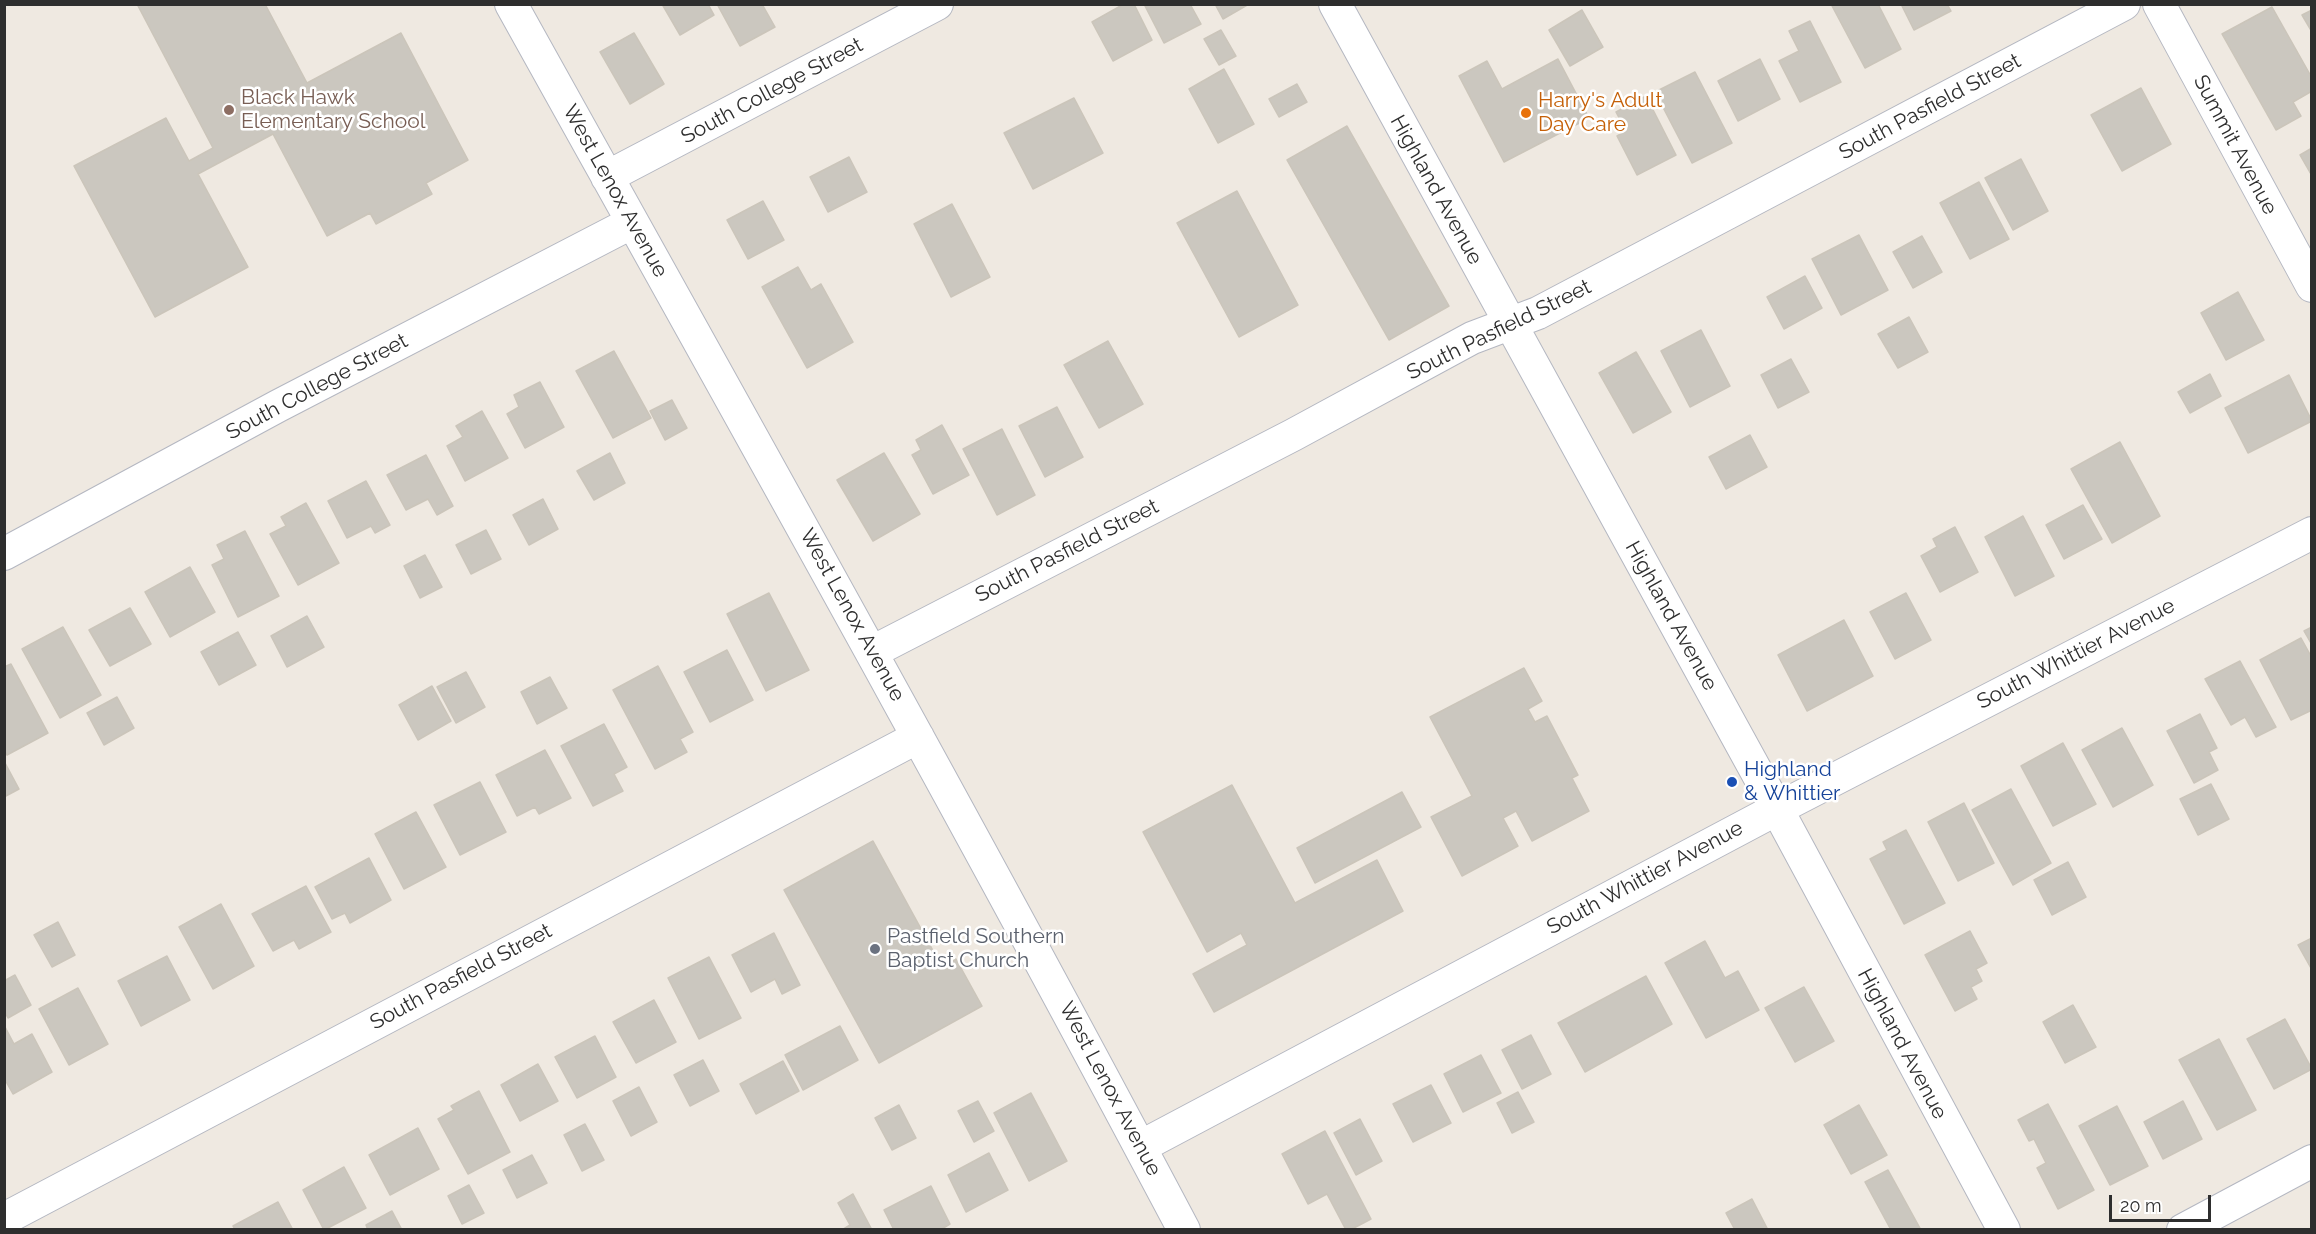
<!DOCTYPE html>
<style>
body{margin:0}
#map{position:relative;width:2316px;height:1234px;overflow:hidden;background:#efe9e1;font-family:Raleway,sans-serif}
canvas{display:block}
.frame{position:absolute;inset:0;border:6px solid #2e2e2e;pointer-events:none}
.scale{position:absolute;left:2109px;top:1195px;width:102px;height:27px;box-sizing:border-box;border:3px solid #2e2e2e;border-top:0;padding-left:8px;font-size:18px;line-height:21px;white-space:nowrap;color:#2e2e2e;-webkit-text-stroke:4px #fff;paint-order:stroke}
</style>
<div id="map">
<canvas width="2316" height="1234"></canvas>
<div class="frame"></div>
<div class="scale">20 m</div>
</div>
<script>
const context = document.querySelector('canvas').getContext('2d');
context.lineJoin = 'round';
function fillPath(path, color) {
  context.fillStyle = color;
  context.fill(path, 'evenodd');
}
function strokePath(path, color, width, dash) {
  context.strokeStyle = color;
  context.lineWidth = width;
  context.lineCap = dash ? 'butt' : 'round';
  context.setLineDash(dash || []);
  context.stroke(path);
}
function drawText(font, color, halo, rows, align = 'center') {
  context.font = font + ' Raleway,sans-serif';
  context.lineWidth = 5;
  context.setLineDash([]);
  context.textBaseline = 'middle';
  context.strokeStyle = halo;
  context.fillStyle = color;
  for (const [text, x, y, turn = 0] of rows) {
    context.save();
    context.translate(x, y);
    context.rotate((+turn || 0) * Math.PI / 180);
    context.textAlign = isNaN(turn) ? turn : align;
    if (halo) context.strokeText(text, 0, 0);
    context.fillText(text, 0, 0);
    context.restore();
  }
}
const building = new Path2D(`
 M137,4H265L307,83L401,33L468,160L426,183L432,194L376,224L370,213L327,236L273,134L198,174L248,267L155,317L74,166L166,118L189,161L213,148Z
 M662,4H708L714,15L680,35Z
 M717,4H762L775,27L740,46Z
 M1124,4H1134L1152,40L1113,61L1092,22Z
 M1144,4H1190L1201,24L1164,43Z
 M1215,4H1249L1223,19Z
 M1831,4H1878L1901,49L1865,68Z
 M1901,4H1947L1951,11L1914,30Z
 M2272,7L2312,78V91L2293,102L2301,116L2276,130L2222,34Z
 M1582,10L1603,47L1570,66L1549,30Z
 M2312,10V32L2302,15Z
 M1810,21L1841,82L1800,102L1779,61L1799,51L1789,31Z
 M1221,30L1236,56L1219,65L1204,39Z
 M634,33L664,84L630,104L600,52Z
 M1558,59L1589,118L1504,162L1459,76L1487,61L1502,89Z
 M1760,59L1780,99L1738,121L1718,81Z
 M1224,69L1254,124L1218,143L1189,89Z
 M1695,72L1732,143L1692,163L1655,92Z
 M1297,84L1307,102L1279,117L1269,99Z
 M2141,88L2171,144L2122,171L2091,115Z
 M1646,96L1676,155L1637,175L1617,136L1626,131L1616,112Z
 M1074,98L1103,153L1033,189L1004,133Z
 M1347,126L1449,306L1389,340L1287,160Z
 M2312,148V176L2300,155Z
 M849,157L867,192L828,212L810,177Z
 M2021,159L2048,211L2013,230L1985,178Z
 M1979,182L2009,239L1970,259L1940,203Z
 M1237,191L1298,305L1239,337L1177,223Z
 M763,201L784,240L748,259L727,220Z
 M952,204L990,277L951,297L914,224Z
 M1859,235L1888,290L1841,315L1812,259Z
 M1922,236L1942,272L1913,288L1893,252Z
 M798,267L811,290L821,284L853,342L807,368L762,287Z
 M1805,276L1822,308L1784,329L1767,297Z
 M2238,292L2264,340L2226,360L2201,313Z
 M1909,317L1928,352L1898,368L1878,334Z
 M1701,330L1730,386L1690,407L1661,351Z
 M1108,341L1143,404L1099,428L1064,365Z
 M614,351L651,418L613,438L576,371Z
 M1636,352L1671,412L1633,433L1599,373Z
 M1791,359L1809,392L1778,408L1761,375Z
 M2210,374L2221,396L2190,413L2178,392Z
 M2289,375L2312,421L2248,453L2225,408Z
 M540,382L564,427L525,448L507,414L519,407L514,395Z
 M672,400L687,428L665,440L650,411Z
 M1057,407L1083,457L1045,477L1019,426Z
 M482,411L508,458L465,481L447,446L463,437L456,426Z
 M942,425L969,475L933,494L912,455L921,450L916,440Z
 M1002,429L1035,495L997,515L963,449Z
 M1750,435L1767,467L1726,489L1709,457Z
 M2120,442L2160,516L2112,543L2071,469Z
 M610,453L625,483L594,500L577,471Z
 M884,453L920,514L873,541L837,480Z
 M426,455L453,506L437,515L428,499L406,510L387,475Z
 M366,481L390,525L375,533L371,526L347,538L328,501Z
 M543,499L558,529L529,545L513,515Z
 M306,503L339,563L298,585L270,534L286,526L281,517Z
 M2083,505L2102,539L2064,559L2046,525Z
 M2023,516L2054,576L2015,596L1985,537Z
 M1955,527L1978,572L1940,592L1921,556L1937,547L1933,539Z
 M486,530L501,559L471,574L456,545Z
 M245,531L279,596L238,617L212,565L224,559L217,545Z
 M425,555L442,587L420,598L404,566Z
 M190,567L215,612L170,637L145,592Z
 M769,593L809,670L766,691L727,614Z
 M1906,593L1931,640L1895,659L1870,612Z
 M130,608L151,644L110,666L89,630Z
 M307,616L324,647L287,667L271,636Z
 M1844,620L1873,676L1807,711L1778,655Z
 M63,627L101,695L60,718L22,649Z
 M2312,627V645L2304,631Z
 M238,632L256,665L219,685L201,652Z
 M2301,638L2312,658V710L2291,720L2260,660Z
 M727,650L753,700L710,722L684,672Z
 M2240,661L2276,727L2256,737L2245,717L2231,725L2205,679Z
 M11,664L48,733L7,755L4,750V667Z
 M658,666L693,732L680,739L687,752L655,769L613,690Z
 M1524,668L1542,701L1528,709L1535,722L1547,716L1578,775L1572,778L1589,811L1532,841L1516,811L1503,818L1518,846L1462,876L1431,817L1472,796L1430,717Z
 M466,672L485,707L456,723L437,687Z
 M550,677L567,708L537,724L521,692Z
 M432,686L451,721L418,740L399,705Z
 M117,697L134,728L104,745L87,713Z
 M2200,714L2217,748L2209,752L2218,770L2194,783L2167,731Z
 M604,724L627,767L614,774L623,791L593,806L561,746Z
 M2122,728L2153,785L2113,807L2082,750Z
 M2063,743L2096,804L2053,826L2021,766Z
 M545,750L571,798L539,814L535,807L517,816L496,775Z
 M4,761L19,789L4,797Z
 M480,782L506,832L460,855L434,805Z
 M2211,784L2229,819L2198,835L2180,799Z
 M1232,785L1295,903L1377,860L1403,911L1214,1012L1193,974L1247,945L1241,933L1207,952L1143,832Z
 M2011,789L2051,863L2013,885L1972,810Z
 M1402,792L1421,827L1315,883L1297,848Z
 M1964,803L1994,863L1958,881L1928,822Z
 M416,812L446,867L404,889L375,834Z
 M1906,830L1945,903L1904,924L1870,859L1887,850L1883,842Z
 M873,841L942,967L956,959L982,1006L879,1063L784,890Z
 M369,858L391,900L350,923L345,913L332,919L315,887Z
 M2068,862L2086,897L2052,915L2034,880Z
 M306,886L331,932L299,949L294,940L273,951L252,914Z
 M221,904L254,966L213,989L179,927Z
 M58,922L75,955L52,967L34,935Z
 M1970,931L1987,963L1976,969L1982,981L1971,987L1977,999L1955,1011L1925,955Z
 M774,933L800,985L782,994L775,979L751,992L732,955Z
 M2312,938V970L2298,945Z
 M1705,941L1725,978L1738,971L1759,1010L1706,1038L1665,963Z
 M167,956L190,1000L141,1026L118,981Z
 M709,957L741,1018L699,1039L668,978Z
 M15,975L31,1005L8,1018L4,1011V981Z
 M1646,976L1672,1024L1585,1072L1558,1023Z
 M1804,987L1834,1041L1795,1062L1765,1008Z
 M78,988L108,1044L69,1065L39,1009Z
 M654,1000L676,1042L636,1063L613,1022Z
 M2073,1005L2096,1047L2065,1063L2043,1022Z
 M2285,1019L2312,1069L2274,1089L2247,1039Z
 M4,1025L14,1044L32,1034L52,1072L13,1094L4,1078Z
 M840,1026L858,1060L803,1090L785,1055Z
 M1531,1035L1551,1074L1522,1089L1502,1050Z
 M595,1036L616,1077L577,1098L555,1057Z
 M2219,1039L2256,1110L2217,1130L2179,1060Z
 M1481,1055L1501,1093L1463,1112L1444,1074Z
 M703,1060L719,1091L690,1106L674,1075Z
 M783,1061L799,1091L756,1114L740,1084Z
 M538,1064L558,1101L520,1121L501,1085Z
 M1431,1085L1451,1123L1413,1142L1393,1104Z
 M639,1087L657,1122L631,1136L613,1101Z
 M479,1091L510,1152L468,1174L438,1119L454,1110L451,1106Z
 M1518,1092L1534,1122L1512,1133L1497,1103Z
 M1031,1093L1067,1161L1029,1181L994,1113Z
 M978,1101L994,1131L974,1142L958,1111Z
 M2183,1101L2202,1139L2163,1159L2144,1122Z
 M2048,1104L2094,1190L2058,1209L2037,1168L2046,1163L2034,1139L2029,1141L2018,1120Z
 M899,1105L916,1138L892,1150L875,1118Z
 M1859,1105L1887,1155L1851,1174L1824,1125Z
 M2117,1106L2148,1166L2110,1185L2079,1126Z
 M1360,1119L1382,1161L1356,1175L1334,1133Z
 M585,1124L604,1160L582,1171L564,1135Z
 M418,1128L439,1169L390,1195L369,1155Z
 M1325,1131L1371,1219L1350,1230H1346L1327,1194L1308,1204L1282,1154Z
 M989,1153L1008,1190L966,1212L948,1175Z
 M532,1155L547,1183L517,1198L503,1170Z
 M344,1167L366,1208L324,1230L303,1190Z
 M1888,1170L1921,1230H1891L1865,1182Z
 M469,1185L484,1213L462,1224L448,1196Z
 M931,1186L950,1224L940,1230H894L884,1210Z
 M853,1194L872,1230H842L850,1225L838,1203Z
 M1752,1199L1768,1230H1735L1726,1213Z
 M278,1202L293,1230H235L233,1226Z
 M392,1211L402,1230H368L366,1225Z`);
fillPath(building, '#cbc7bf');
strokePath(building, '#cbc5ba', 1.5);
const street = new Path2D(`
 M511,4C738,412 966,818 1184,1230
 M1335,4L1777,809L2004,1230
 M2159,4L2312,286
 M607,177L937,4
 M4,554L278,406L631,223
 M872,652L1293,435L1472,338L1538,313L2124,4
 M1140,1147L1777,809L2312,533
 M4,1219L918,737
 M2183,1230L2312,1161`);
strokePath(street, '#b4b7c1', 34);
strokePath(street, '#fff', 32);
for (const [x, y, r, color] of [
 [229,110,6,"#8d6e63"],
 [1526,113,6,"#e8710a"],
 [1732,782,6,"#1a4fb4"],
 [875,949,6,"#6b7280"]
]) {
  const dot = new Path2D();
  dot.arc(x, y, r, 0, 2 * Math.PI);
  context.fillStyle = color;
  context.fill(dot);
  strokePath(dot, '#fff', 2);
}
drawText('21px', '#2e2e2e', '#fff', [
 ["South College Street",772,91,-28],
 ["South Pasfield Street",1930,107,-28],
 ["Summit Avenue",2235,145,62],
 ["Highland Avenue",1436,190,61],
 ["West Lenox Avenue",615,191,61],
 ["South Pasfield Street",1499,330,-26],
 ["South College Street",317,387,-28],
 ["South Pasfield Street",1067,551,-27],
 ["West Lenox Avenue",852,615,61],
 ["Highland Avenue",1671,616,61],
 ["South Whittier Avenue",2076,654,-27],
 ["South Whittier Avenue",1645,878,-28],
 ["South Pasfield Street",461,977,-28],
 ["Highland Avenue",1902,1044,62],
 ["West Lenox Avenue",1110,1089,62]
]);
drawText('21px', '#785e54', '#fff', [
 ["Black Hawk",241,98],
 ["Elementary School",241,122]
], 'left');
drawText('21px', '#c56008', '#fff', [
 ["Harry's Adult",1538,101],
 ["Day Care",1538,125]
], 'left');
drawText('21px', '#164399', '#fff', [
 ["Highland",1744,770],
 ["& Whittier",1744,794]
], 'left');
drawText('21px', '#5b616d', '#fff', [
 ["Pastfield Southern",887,937],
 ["Baptist Church",887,961]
], 'left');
</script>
